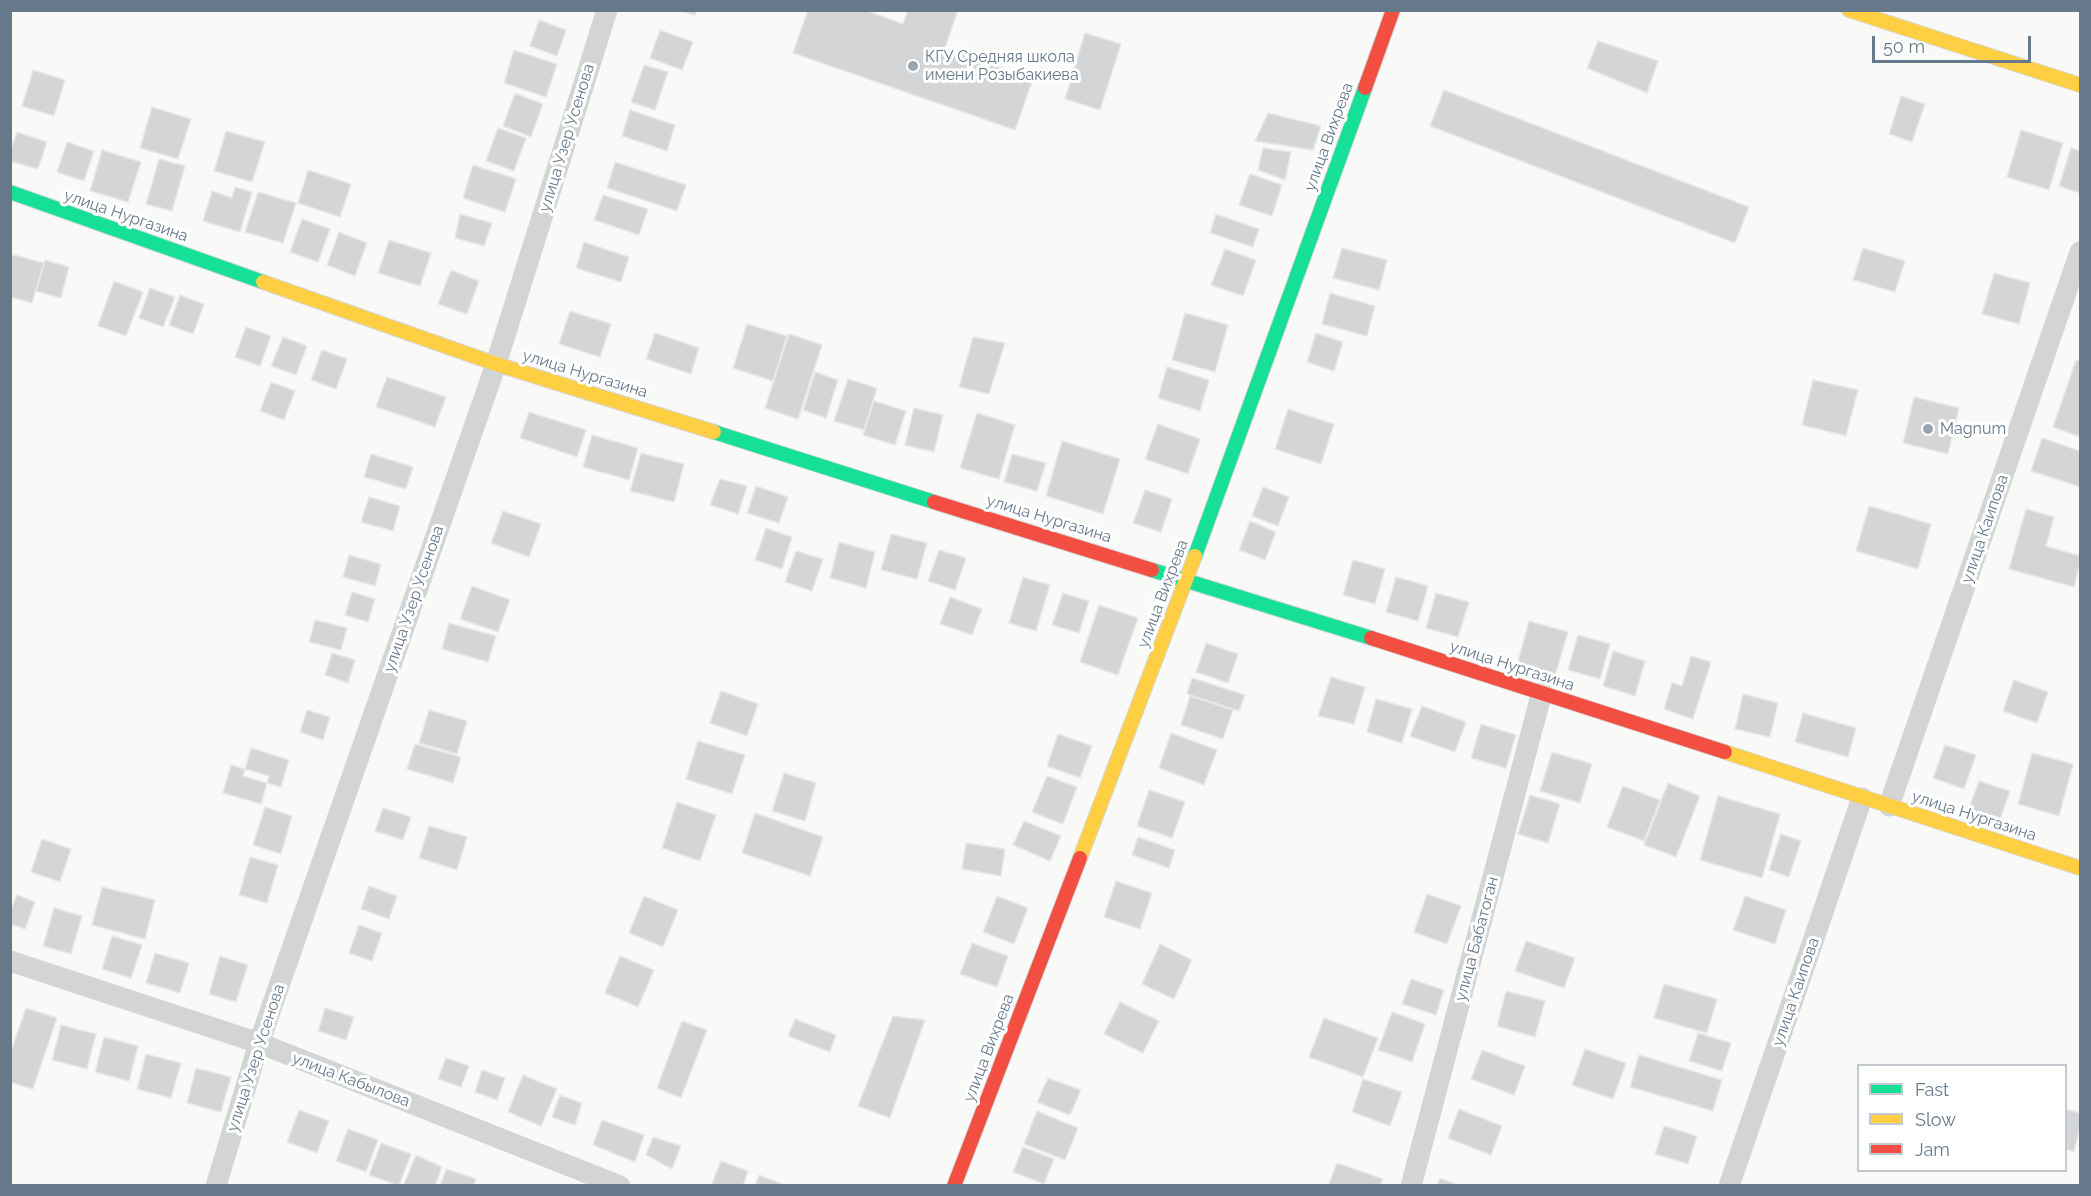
<!DOCTYPE html>
<meta charset="utf-8">
<style>
body{margin:0}
#map{position:relative;width:2091px;height:1196px;overflow:hidden;background:#f9f9f8;font-family:Raleway,sans-serif}
canvas{display:block}
.frame{position:absolute;inset:0;border:12px solid #65798b;pointer-events:none}
.legend{position:absolute;left:1857px;top:1064px;width:210px;height:108px;box-sizing:border-box;background:#fff;border:2px solid #c1c9d1;margin:0;padding:8px 10px;list-style:none;font-size:18px;color:#65798b}
.legend li{display:flex;align-items:center;gap:12px;height:30px}
.legend b{width:30px;border:2px solid #c1c9d1}
.scale{position:absolute;left:1872px;top:36px;width:159px;height:27px;box-sizing:border-box;border:3px solid #65798b;border-top:0;padding-left:8px;font-size:18px;line-height:21px;white-space:nowrap;color:#65798b;-webkit-text-stroke:4px #fff;paint-order:stroke}
</style>
<div id="map">
<canvas width="2091" height="1196"></canvas>
<div class="frame"></div>
<ul class="legend">
<li><b style="height:8px;background:#16e098"></b>Fast</li>
<li><b style="height:8px;background:#ffcf43"></b>Slow</li>
<li><b style="height:8px;background:#f24e42"></b>Jam</li>
</ul>
<div class="scale">50 m</div>
</div>
<script>
const context = document.querySelector('canvas').getContext('2d');
context.lineJoin = 'round';
function fillPath(path, color) {
  context.fillStyle = color;
  context.fill(path, 'evenodd');
}
function strokePath(path, color, width, dash) {
  context.strokeStyle = color;
  context.lineWidth = width;
  context.lineCap = dash ? 'butt' : 'round';
  context.setLineDash(dash || []);
  context.stroke(path);
}
function drawText(font, color, halo, rows, align = 'center') {
  context.font = font + ' Raleway,sans-serif';
  context.lineWidth = 6;
  context.setLineDash([]);
  context.textBaseline = 'middle';
  context.strokeStyle = halo;
  context.fillStyle = color;
  for (const [text, x, y, turn = 0] of rows) {
    context.save();
    context.translate(x, y);
    context.rotate((+turn || 0) * Math.PI / 180);
    context.textAlign = isNaN(turn) ? turn : align;
    if (halo) context.strokeText(text, 0, 0);
    context.fillText(text, 0, 0);
    context.restore();
  }
}
const building = new Path2D(`
 M677,10H697L695,15Z
 M808,10H865L903,24L908,10H958L945,48L1033,79L1015,130L793,53Z
 M539,20L566,30L557,56L530,46Z
 M660,30L693,42L682,70L650,58Z
 M1085,33L1121,44L1100,110L1065,99Z
 M1598,41L1658,61L1647,93L1587,68Z
 M514,50L557,64L546,97L504,83Z
 M644,65L668,72L655,110L631,102Z
 M33,70L65,80L54,116L22,106Z
 M1444,90L1749,207L1735,243L1430,126Z
 M515,93L543,104L531,137L503,126Z
 M1901,96L1925,104L1912,142L1889,134Z
 M152,107L191,119L178,159L140,148Z
 M630,110L675,125L667,151L622,136Z
 M1268,113L1321,126L1313,150L1255,141Z
 M498,128L526,138L514,171L486,161Z
 M2021,130L2063,143L2049,190L2007,177Z
 M226,131L265,142L252,182L214,171Z
 M17,132L47,142L38,169L10,161V151Z
 M67,142L94,151L84,181L57,172Z
 M1263,148L1291,152L1285,180L1258,170Z
 M2071,148L2080,151V193L2059,186Z
 M102,150L141,162L128,202L90,191Z
 M159,159L185,166L172,211L146,204Z
 M615,162L686,185L677,211L607,188Z
 M473,165L516,179L505,212L463,198Z
 M308,170L351,184L340,217L298,203Z
 M1250,174L1282,185L1272,216L1239,205Z
 M235,187L252,192L240,232L203,221L212,191L232,198Z
 M258,192L296,203L283,243L245,232Z
 M603,195L648,209L639,235L594,220Z
 M460,214L492,223L484,246L455,238Z
 M1216,214L1259,229L1253,247L1210,233Z
 M302,219L330,229L318,262L290,252Z
 M339,232L367,243L355,276L327,265Z
 M389,240L431,253L420,286L378,273Z
 M584,242L629,257L621,282L576,268Z
 M1342,248L1387,260L1379,290L1333,278Z
 M1863,248L1905,261L1895,292L1853,280Z
 M1225,249L1256,260L1243,296L1211,285Z
 M11,254L44,263L32,303L10,297Z
 M45,260L69,267L61,298L36,291Z
 M451,270L479,281L467,314L438,304Z
 M1994,273L2030,283L2019,324L1982,314Z
 M114,281L143,292L126,336L98,326Z
 M150,288L175,297L163,327L139,318Z
 M1330,293L1375,306L1367,336L1322,324Z
 M180,295L204,304L193,334L169,325Z
 M570,311L611,324L600,357L559,344Z
 M1185,313L1228,325L1215,372L1172,360Z
 M747,324L787,336L773,381L733,368Z
 M246,327L271,336L260,366L235,357Z
 M655,333L699,348L691,374L646,359Z
 M1316,333L1343,342L1334,371L1307,362Z
 M789,334L822,345L798,419L765,408Z
 M283,337L307,346L296,375L271,366Z
 M973,337L1005,343L989,394L959,387Z
 M322,350L347,359L336,389L311,380Z
 M2076,360L2080,361V437L2053,427Z
 M1167,367L1209,380L1200,411L1158,398Z
 M815,372L838,380L826,418L803,410Z
 M387,377L446,397L435,427L376,407Z
 M848,379L877,388L864,430L834,421Z
 M1813,380L1858,390L1846,436L1802,425Z
 M271,382L295,391L284,420L260,411Z
 M1914,397L1959,408L1948,454L1903,443Z
 M874,401L906,411L895,445L863,435Z
 M914,408L943,415L934,452L905,445Z
 M1288,409L1334,424L1321,464L1275,449Z
 M529,412L586,430L577,457L520,438Z
 M977,413L1015,425L999,479L960,468Z
 M1158,424L1200,439L1188,474L1145,459Z
 M592,435L638,448L629,480L583,467Z
 M2042,438L2080,451V487L2031,471Z
 M1062,441L1120,459L1103,514L1046,496Z
 M641,453L684,464L674,502L630,491Z
 M371,454L413,467L406,489L364,477Z
 M1012,454L1046,463L1037,491L1004,482Z
 M720,479L747,486L738,514L710,505Z
 M756,486L788,497L779,523L747,513Z
 M1263,487L1289,497L1278,526L1252,516Z
 M1145,490L1172,499L1161,532L1133,523Z
 M369,497L400,506L393,531L361,522Z
 M1869,506L1931,524L1918,569L1856,551Z
 M2026,509L2054,517L2046,546L2080,556V563L2074,587L2009,569Z
 M503,511L541,524L529,557L491,543Z
 M1250,521L1276,532L1265,560L1239,550Z
 M766,528L792,537L782,569L755,560Z
 M891,534L927,543L917,579L881,570Z
 M839,542L875,552L866,588L830,578Z
 M939,550L966,558L955,590L928,581Z
 M796,551L823,559L812,591L785,582Z
 M349,555L381,564L375,586L343,577Z
 M1353,560L1385,569L1375,604L1343,595Z
 M1023,577L1050,585L1036,631L1009,623Z
 M1396,577L1428,586L1418,621L1386,612Z
 M472,586L510,600L498,632L460,619Z
 M352,592L375,599L368,622L345,615Z
 M1063,593L1089,601L1079,633L1052,625Z
 M1436,593L1469,602L1458,637L1426,628Z
 M950,597L982,609L972,635L940,624Z
 M1099,605L1138,618L1118,675L1080,662Z
 M315,620L347,628L341,650L309,642Z
 M1529,621L1568,632L1555,676L1517,665Z
 M449,623L496,636L488,662L442,649Z
 M1578,635L1610,644L1600,679L1568,670Z
 M1206,643L1238,654L1228,683L1196,672Z
 M1613,651L1645,661L1635,696L1603,686Z
 M332,653L355,660L348,683L325,675Z
 M1691,656L1711,662L1693,719L1664,709L1672,682L1682,686Z
 M1331,677L1365,687L1354,724L1318,716Z
 M1192,678L1245,695L1239,711L1187,694Z
 M2014,680L2048,692L2037,723L2003,711Z
 M721,691L758,704L747,736L710,723Z
 M1743,694L1778,703L1770,737L1735,729Z
 M1190,696L1233,710L1223,739L1181,725Z
 M1376,699L1412,709L1402,743L1367,732Z
 M1422,706L1466,722L1455,752L1410,736Z
 M307,710L330,717L323,740L300,732Z
 M429,710L467,721L457,754L419,743Z
 M1803,713L1856,728L1848,757L1795,742Z
 M1481,724L1516,735L1506,768L1471,758Z
 M1171,733L1217,750L1204,785L1159,768Z
 M1058,734L1092,746L1080,778L1047,766Z
 M698,741L745,755L732,794L686,779Z
 M415,744L461,757L453,783L407,769Z
 M1945,745L1976,755L1964,789L1933,778Z
 M251,748L289,760L281,787L243,776Z
 M1552,752L1592,764L1580,803L1540,791Z
 M2032,753L2073,764L2059,816L2018,804Z
 M231,765L269,776L261,804L223,793Z
 M784,773L816,783L805,821L772,811Z
 M1047,776L1077,787L1063,824L1032,812Z
 M1979,781L2010,791L1998,825L1967,814Z
 M1668,783L1700,796L1676,857L1644,845Z
 M1623,786L1660,800L1644,841L1607,827Z
 M1149,790L1185,802L1172,838L1137,826Z
 M1530,795L1560,804L1548,843L1518,834Z
 M1718,796L1780,814L1762,878L1700,860Z
 M677,802L716,815L700,861L662,848Z
 M265,807L292,816L281,854L253,845Z
 M383,808L411,817L403,840L375,831Z
 M755,813L823,837L810,876L742,853Z
 M1024,821L1061,836L1050,861L1013,845Z
 M429,826L467,837L457,870L419,858Z
 M1781,834L1801,841L1789,877L1769,870Z
 M1138,837L1175,850L1169,868L1132,855Z
 M42,839L71,849L60,882L31,872Z
 M966,843L1005,849L1001,876L962,869Z
 M250,857L278,865L267,903L239,895Z
 M1116,881L1152,893L1140,929L1104,917Z
 M369,886L397,896L389,919L361,909Z
 M102,887L155,900L145,939L92,925Z
 M1427,894L1461,906L1447,944L1414,932Z
 M17,895L35,902L25,929L10,924V912Z
 M644,896L678,910L663,947L629,933Z
 M997,896L1028,908L1014,944L983,932Z
 M1745,896L1786,910L1775,944L1733,930Z
 M54,908L82,916L71,954L43,946Z
 M359,925L382,933L372,961L349,953Z
 M112,936L142,945L131,978L102,969Z
 M1526,941L1575,958L1564,988L1515,971Z
 M972,943L1008,956L997,987L960,974Z
 M1160,944L1192,960L1174,999L1142,984Z
 M155,953L189,963L180,993L146,983Z
 M220,956L248,965L236,1002L209,994Z
 M620,956L654,970L638,1007L605,993Z
 M1411,979L1444,990L1436,1015L1402,1004Z
 M1664,984L1717,999L1707,1033L1654,1018Z
 M1506,991L1545,1001L1535,1037L1497,1026Z
 M1120,1002L1159,1021L1143,1053L1104,1034Z
 M26,1008L57,1018L33,1089L10,1082V1054Z
 M325,1008L354,1017L346,1040L318,1031Z
 M1392,1012L1425,1024L1412,1062L1378,1050Z
 M893,1016L925,1020L890,1118L858,1106Z
 M1324,1018L1378,1038L1363,1077L1309,1057Z
 M795,1019L836,1035L830,1052L788,1036Z
 M682,1021L707,1030L681,1098L657,1088Z
 M61,1025L96,1034L87,1069L52,1060Z
 M1698,1033L1731,1043L1722,1071L1689,1061Z
 M104,1037L138,1046L129,1081L95,1072Z
 M1585,1049L1626,1063L1613,1099L1572,1085Z
 M1482,1050L1525,1066L1514,1095L1471,1079Z
 M146,1054L181,1063L171,1098L137,1089Z
 M1639,1055L1722,1080L1713,1111L1630,1087Z
 M446,1058L469,1066L461,1087L438,1079Z
 M196,1068L231,1077L221,1112L187,1103Z
 M482,1070L505,1078L497,1100L475,1092Z
 M523,1075L557,1089L541,1126L508,1112Z
 M1048,1078L1081,1090L1070,1115L1037,1102Z
 M1363,1079L1402,1092L1390,1126L1352,1112Z
 M560,1095L582,1103L575,1125L552,1117Z
 M1459,1109L1502,1126L1491,1155L1448,1138Z
 M2066,1109L2080,1113V1128L2074,1152L2066,1149Z
 M299,1110L329,1121L317,1153L287,1142Z
 M1037,1111L1078,1128L1065,1160L1024,1144Z
 M602,1120L644,1135L635,1162L593,1145Z
 M1664,1126L1697,1136L1688,1164L1655,1154Z
 M348,1129L378,1140L366,1172L336,1161Z
 M653,1137L681,1146L672,1169L646,1155Z
 M381,1143L411,1154L399,1186L369,1175Z
 M1023,1147L1054,1159L1044,1184L1013,1172Z
 M416,1155L442,1167L435,1186H403Z
 M721,1161L748,1171L743,1186H711Z
 M1337,1163L1383,1179L1380,1186H1328Z
 M446,1169L476,1179L474,1186H440Z
 M759,1175L787,1186H755Z
 M1440,1178L1461,1186H1437Z`);
fillPath(building, '#d4d5d6');
strokePath(building, '#e8e8e8', 1.5);
const fast = new Path2D(`
 M10,192L263,282
 M714,432L934,502
 M1195,556L1365,88
 M1152,570L1371,638`);
const slow = new Path2D(`
 M1849,10L2080,85
 M263,282L496,364L714,432
 M1725,752L2080,868
 M1080,858L1195,556`);
const jam = new Path2D(`
 M1365,88L1393,10
 M934,502L1152,570
 M1371,638L1725,752
 M954,1186L1080,858`);
strokePath(fast, '#d4d6d7', 16);
strokePath(slow, '#d4d6d7', 16);
strokePath(jam, '#d4d6d7', 16);
strokePath(new Path2D(`
 M1889,806L2080,252
 M10,961L259,1043L620,1186
 M216,1186L259,1043L496,364L607,10
 M1411,1186L1542,692
 M1729,1186L1862,798`), '#d3d4d4', 21);
strokePath(fast, '#16e098', 14);
strokePath(slow, '#ffcf43', 14);
strokePath(jam, '#f24e42', 14);
for (const [x, y, r, color] of [
 [913,66,6,"#99a6b1"],
 [1928,429,6,"#99a6b1"]
]) {
  const dot = new Path2D();
  dot.arc(x, y, r, 0, 2 * Math.PI);
  context.fillStyle = color;
  context.fill(dot);
  strokePath(dot, '#fff', 2);
}
drawText('16px', '#65798b', '#fff', [
 ["КГУ Средняя школа",925,57],
 ["имени Розыбакиева",925,75],
 ["Magnum",1940,429]
], 'left');
drawText('16px', '#65798b', '#fff', [
 ["улица Вихрева",1329,137,-70],
 ["улица Узер Усенова",567,138,-73],
 ["улица Нургазина",126,216,19],
 ["улица Нургазина",585,374,17],
 ["улица Нургазина",1049,519,17],
 ["улица Каипова",1985,529,-71],
 ["улица Вихрева",1163,594,-69],
 ["улица Узер Усенова",414,599,-71],
 ["улица Нургазина",1512,666,18],
 ["улица Нургазина",1974,816,18],
 ["улица Бабатоган",1477,939,-75],
 ["улица Каипова",1796,992,-71],
 ["улица Вихрева",989,1048,-69],
 ["улица Узер Усенова",256,1058,-72],
 ["улица Кабылова",351,1080,21]
]);
</script>
